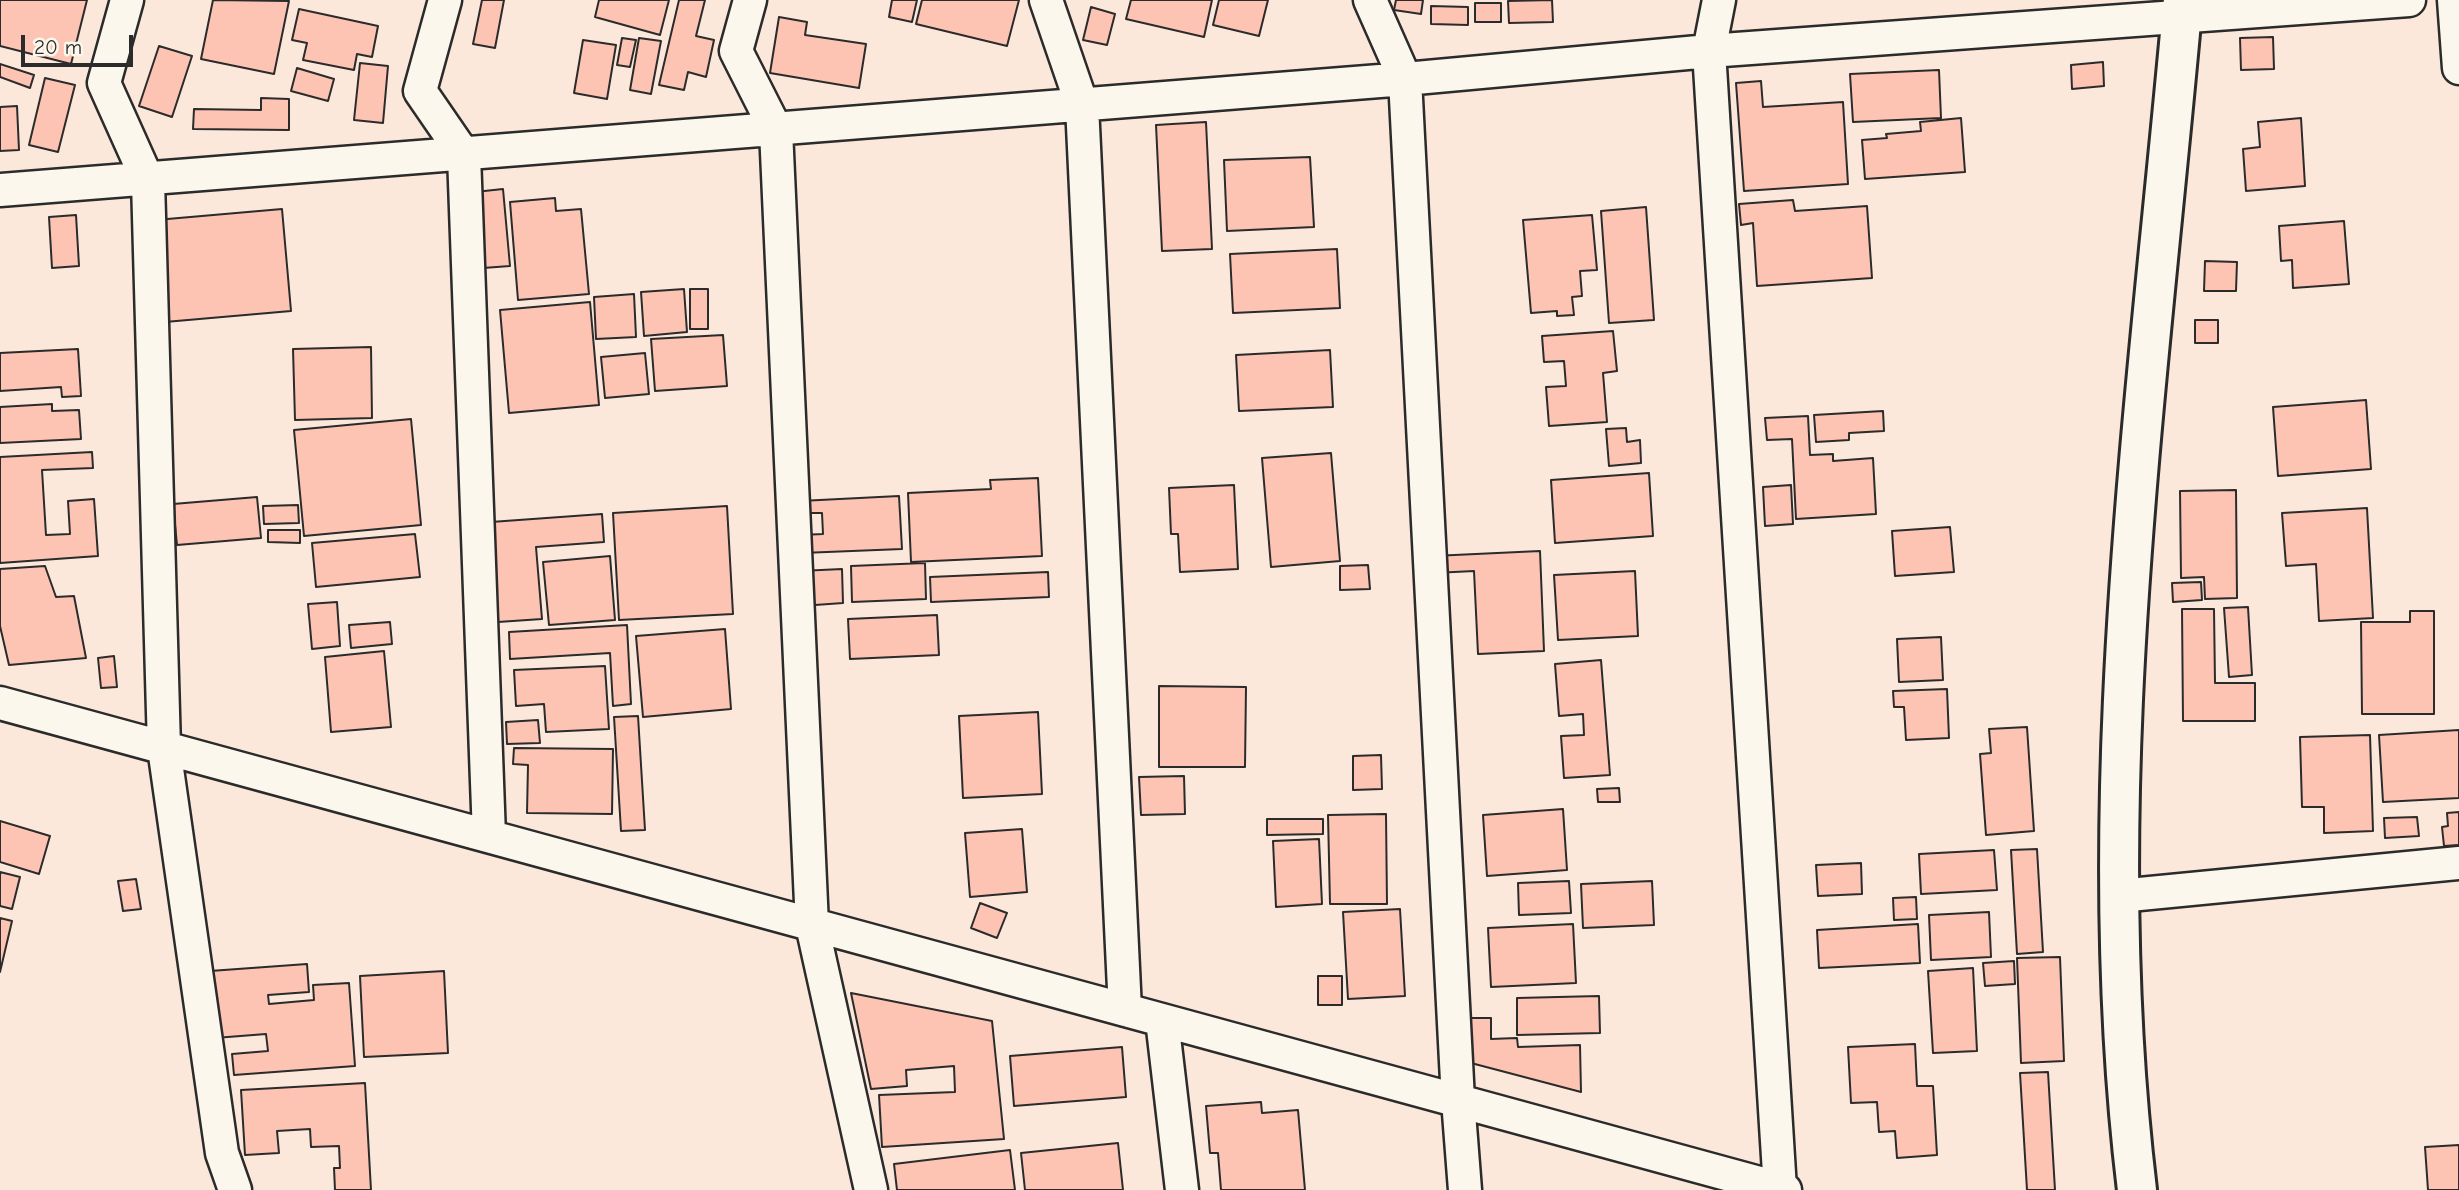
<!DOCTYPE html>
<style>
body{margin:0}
#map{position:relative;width:2459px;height:1190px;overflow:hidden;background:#fce8db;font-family:"Comic Neue",sans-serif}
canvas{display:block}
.scale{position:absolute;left:21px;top:35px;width:112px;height:32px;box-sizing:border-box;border:4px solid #2b2b2b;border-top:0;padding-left:9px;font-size:21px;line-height:24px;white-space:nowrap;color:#2b2b2b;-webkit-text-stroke:5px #fbf7ec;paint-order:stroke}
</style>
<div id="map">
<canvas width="2459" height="1190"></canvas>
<div class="scale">20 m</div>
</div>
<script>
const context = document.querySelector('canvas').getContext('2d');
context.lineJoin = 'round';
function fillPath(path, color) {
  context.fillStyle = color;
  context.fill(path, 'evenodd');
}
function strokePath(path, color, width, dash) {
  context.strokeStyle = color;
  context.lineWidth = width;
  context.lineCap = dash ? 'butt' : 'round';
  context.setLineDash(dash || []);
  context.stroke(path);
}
const building = new Path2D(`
 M0,0H87L71,64L0,46Z
 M213,0L289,1L274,74L201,59Z
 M482,0H504L495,48L473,44Z
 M599,0H669L660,35L595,17Z
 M679,0H705L696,36L714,40L706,77L688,72L684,90L659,85Z
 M892,0H917L912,22L889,17Z
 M922,0H1019L1007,46L916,24Z
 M1131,0H1212L1204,37L1126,19Z
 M1219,0H1268L1259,36L1213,25Z
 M1396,0H1423L1421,14L1394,10Z
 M1552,0L1553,22L1509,23L1508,1Z
 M1475,3H1501V22H1475Z
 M1431,6L1468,7V25L1431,24Z
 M1091,7L1115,14L1107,45L1083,40Z
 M299,9L378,26L372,57L357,54L354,70L303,60L307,43L292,40Z
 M779,17L807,22L805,35L866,44L859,88L770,73Z
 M2273,37L2274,69L2241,70L2240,38Z
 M622,38L636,40L630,67L617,65Z
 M639,38L661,41L651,94L630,90Z
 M583,40L616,45L607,99L574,93Z
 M159,46L192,56L172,117L139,106Z
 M2103,62L2104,86L2072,89L2071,65Z
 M360,63L388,66L383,123L354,120Z
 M0,64L34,75L30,88L0,77Z
 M297,68L334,79L328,101L291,91Z
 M1939,70L1941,118L1853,122L1850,74Z
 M45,78L75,85L58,152L29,145Z
 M1761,81L1763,107L1843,102L1848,184L1744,191L1736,83Z
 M261,98L289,99V130L193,129L194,109L261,110Z
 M17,106L19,150L0,151V107Z
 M1961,118L1965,172L1865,179L1862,140L1887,138L1886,134L1921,131L1920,122Z
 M2301,118L2305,186L2246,191L2243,149L2260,147L2258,122Z
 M1206,122L1212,249L1162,251L1156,125Z
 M1310,157L1314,227L1227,231L1224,160Z
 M503,189L510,266L483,268L475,192Z
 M555,198L556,211L581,209L589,294L518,300L510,202Z
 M1793,200L1795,211L1867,206L1872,278L1757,286L1753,223L1741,225L1739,204Z
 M1646,207L1654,320L1609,323L1601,211Z
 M282,209L291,311L165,322L156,220Z
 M76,215L79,266L52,268L49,217Z
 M1592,215L1597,270L1580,271L1582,296L1572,297L1574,315L1557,316V311L1531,313L1523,220Z
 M2344,221L2349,284L2293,288L2292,260L2281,261L2279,226Z
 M1337,249L1340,308L1233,313L1230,254Z
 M2205,261L2237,262L2236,291H2204Z
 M684,289L687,332L644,336L641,292Z
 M690,289H708V329H690Z
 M634,294L636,337L596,339L594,297Z
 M590,302L599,405L509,413L500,310Z
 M2195,320H2218V343H2195Z
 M1613,331L1617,371L1603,373L1607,422L1549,426L1546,387L1566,386L1564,361L1544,362L1542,336Z
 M723,335L727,386L655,391L651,339Z
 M371,347L372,418L295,420L293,349Z
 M78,349L81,396L62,397L61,387L0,391V353Z
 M1330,350L1333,407L1239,411L1236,355Z
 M645,353L649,394L605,398L601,357Z
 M2366,400L2371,469L2278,476L2273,407Z
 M52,404V411L79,410L81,439L0,443V407Z
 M1883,411L1884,431L1849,433V440L1816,442L1814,415Z
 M1808,416L1810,455L1833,454V461L1873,458L1876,514L1796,519L1792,439L1767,440L1765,418Z
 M411,419L421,525L304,536L294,430Z
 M1626,428L1627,442L1640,440L1641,463L1609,466L1606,429Z
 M92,452L93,468L42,470L46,535L70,534L68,501L94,499L98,556L0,563V457Z
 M1331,453L1340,561L1271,567L1262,458Z
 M1649,473L1653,536L1555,543L1551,480Z
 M1038,478L1042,556L911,562L908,493L991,489L990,480Z
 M1234,485L1238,569L1180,572L1178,534H1171L1169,488Z
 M1791,485L1793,524L1765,526L1763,487Z
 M2236,490L2237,598L2205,599L2204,577L2181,578L2180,491Z
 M899,496L902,549L802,553L801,535L823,534L822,513H800V501Z
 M257,497L261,538L177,545L173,504Z
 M298,505L299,523L264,524L263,506Z
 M727,506L733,614L619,620L613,513Z
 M2367,508L2373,618L2319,621L2316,564L2286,566L2282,513Z
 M602,514L604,542L536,547L542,619L498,622L491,522Z
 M1950,527L1954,572L1895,576L1892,531Z
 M268,530H300V543L268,542Z
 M415,534L420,577L316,587L312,543Z
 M1540,551L1544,651L1478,654L1474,571L1434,573L1433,556Z
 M610,556L615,620L549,625L543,562Z
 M925,563L926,599L852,602L851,566Z
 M1368,565L1370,589L1340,590V566Z
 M45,566L56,597L74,596L86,658L9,665L0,626V569Z
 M842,569L843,603L801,606L800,571Z
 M1635,571L1638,636L1558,640L1554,575Z
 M1048,572L1049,597L931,602L930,577Z
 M2201,582L2202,600L2173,602L2172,583Z
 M337,602L340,646L312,649L308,604Z
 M2248,607L2252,675L2229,677L2224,608Z
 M2182,609H2214L2215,683H2255V721H2183Z
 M2410,611H2434V714H2362L2361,622H2410Z
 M937,615L939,655L850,659L848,619Z
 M390,622L392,644L351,648L349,625Z
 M627,625L631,704L613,706L610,653L510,659L509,632Z
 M725,629L731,709L643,717L636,636Z
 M1941,637L1943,680L1899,682L1897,639Z
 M384,651L391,727L331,732L325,657Z
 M114,656L117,687L101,688L98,658Z
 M1601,660L1610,775L1564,778L1561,736L1584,735L1583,714L1559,716L1555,664Z
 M605,666L609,729L546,732L544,704L516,706L514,670Z
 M1159,686L1246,687L1245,767H1159Z
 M1947,689L1949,738L1906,740L1904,707H1894L1893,691Z
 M1038,712L1042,794L963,798L959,716Z
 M638,716L645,830L621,831L614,717Z
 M538,720L540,743L507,744L506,722Z
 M2027,727L2034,831L1986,835L1980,754L1991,753L1989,729Z
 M2459,730V798L2383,802L2379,735Z
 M2370,735L2373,831L2324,833V807H2302L2300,737Z
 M514,748L613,749L612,814L527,813L528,765L513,764Z
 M1381,755L1382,789L1353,790V756Z
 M1184,776L1185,814L1141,815L1139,777Z
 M1619,788L1620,802H1598L1597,789Z
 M1563,809L1567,870L1487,876L1483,815Z
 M2459,812V845L2444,846L2442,827L2448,826L2447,813Z
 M1386,814L1387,904H1330L1328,815Z
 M2417,817L2419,836L2385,838L2384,818Z
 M1267,819H1323V834L1267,835Z
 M0,821L50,836L39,874L0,862Z
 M1022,829L1027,892L970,897L965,833Z
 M1319,839L1322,904L1276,907L1273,841Z
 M2037,849L2043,952L2017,954L2011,850Z
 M1994,850L1997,890L1921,894L1919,854Z
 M1861,863L1862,894L1818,896L1816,865Z
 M0,872L20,877L12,909L0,906Z
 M136,879L141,909L123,911L118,881Z
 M1569,881L1571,913L1519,915L1518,883Z
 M1652,881L1654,925L1583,928L1581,884Z
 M1916,897L1917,919L1894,920L1893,898Z
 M980,903L1007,913L997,938L971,928Z
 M1400,909L1405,996L1348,999L1343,912Z
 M1989,912L1991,957L1931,960L1929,915Z
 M0,918L12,921L0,972Z
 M1573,924L1576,983L1491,987L1488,928Z
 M1918,924L1920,963L1819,968L1817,930Z
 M2060,957L2064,1061L2021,1063L2017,958Z
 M2014,961L2015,984L1985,986L1983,963Z
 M307,964L309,992L268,995L269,1004L314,1000L313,985L349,983L355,1066L234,1075L232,1054L268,1051L266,1034L215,1038L210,971Z
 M1973,968L1977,1051L1933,1053L1928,971Z
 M444,971L448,1053L364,1057L360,976Z
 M1318,976H1342V1005H1318Z
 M851,993L992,1021L1004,1139L882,1147L879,1095L955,1092L954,1066L906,1070L907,1086L871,1089Z
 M1599,996L1600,1033L1517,1035V998Z
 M1468,1018H1491V1039L1517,1038L1518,1047L1580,1045L1581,1092L1471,1063Z
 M1915,1044L1917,1086H1933L1937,1155L1897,1158L1895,1131L1879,1132L1877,1102L1851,1103L1848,1047Z
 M1122,1047L1126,1097L1014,1106L1010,1056Z
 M2048,1072L2055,1190H2027L2020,1073Z
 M365,1083L371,1190H335L334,1168H340L339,1146L311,1147L310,1129L277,1131L279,1153L245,1155L241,1090Z
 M1261,1102L1262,1113L1298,1110L1305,1190H1221L1218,1153H1210L1206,1106Z
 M1118,1143L1123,1190H1025L1021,1153Z
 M2459,1145V1190H2428L2425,1147Z
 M1010,1150L1015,1190H897L894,1164Z`);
fillPath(building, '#fdc4b3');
strokePath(building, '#2b2b2b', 2);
const minor = new Path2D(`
 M127,0L104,83L148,181L164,748L222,1153L235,1190
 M445,0L420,91L464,155L489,836
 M750,0L736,51L776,130L812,925L871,1190
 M1046,0L1082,105L1125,1010
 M1370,0L1405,79L1458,1100L1465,1190
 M1719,0L1709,51L1780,1189
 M2454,0L2459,68
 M0,190L1405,79L1709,51L2409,0
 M0,703L1785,1190
 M2119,896L2459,863
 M1162,1020L1182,1190`);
const secondary = new Path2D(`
 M2137,1190C2089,795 2148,394 2183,0`);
strokePath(minor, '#2b2b2b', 37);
strokePath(secondary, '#2b2b2b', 44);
strokePath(minor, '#fbf7ec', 32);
strokePath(secondary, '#fbf7ec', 38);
</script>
